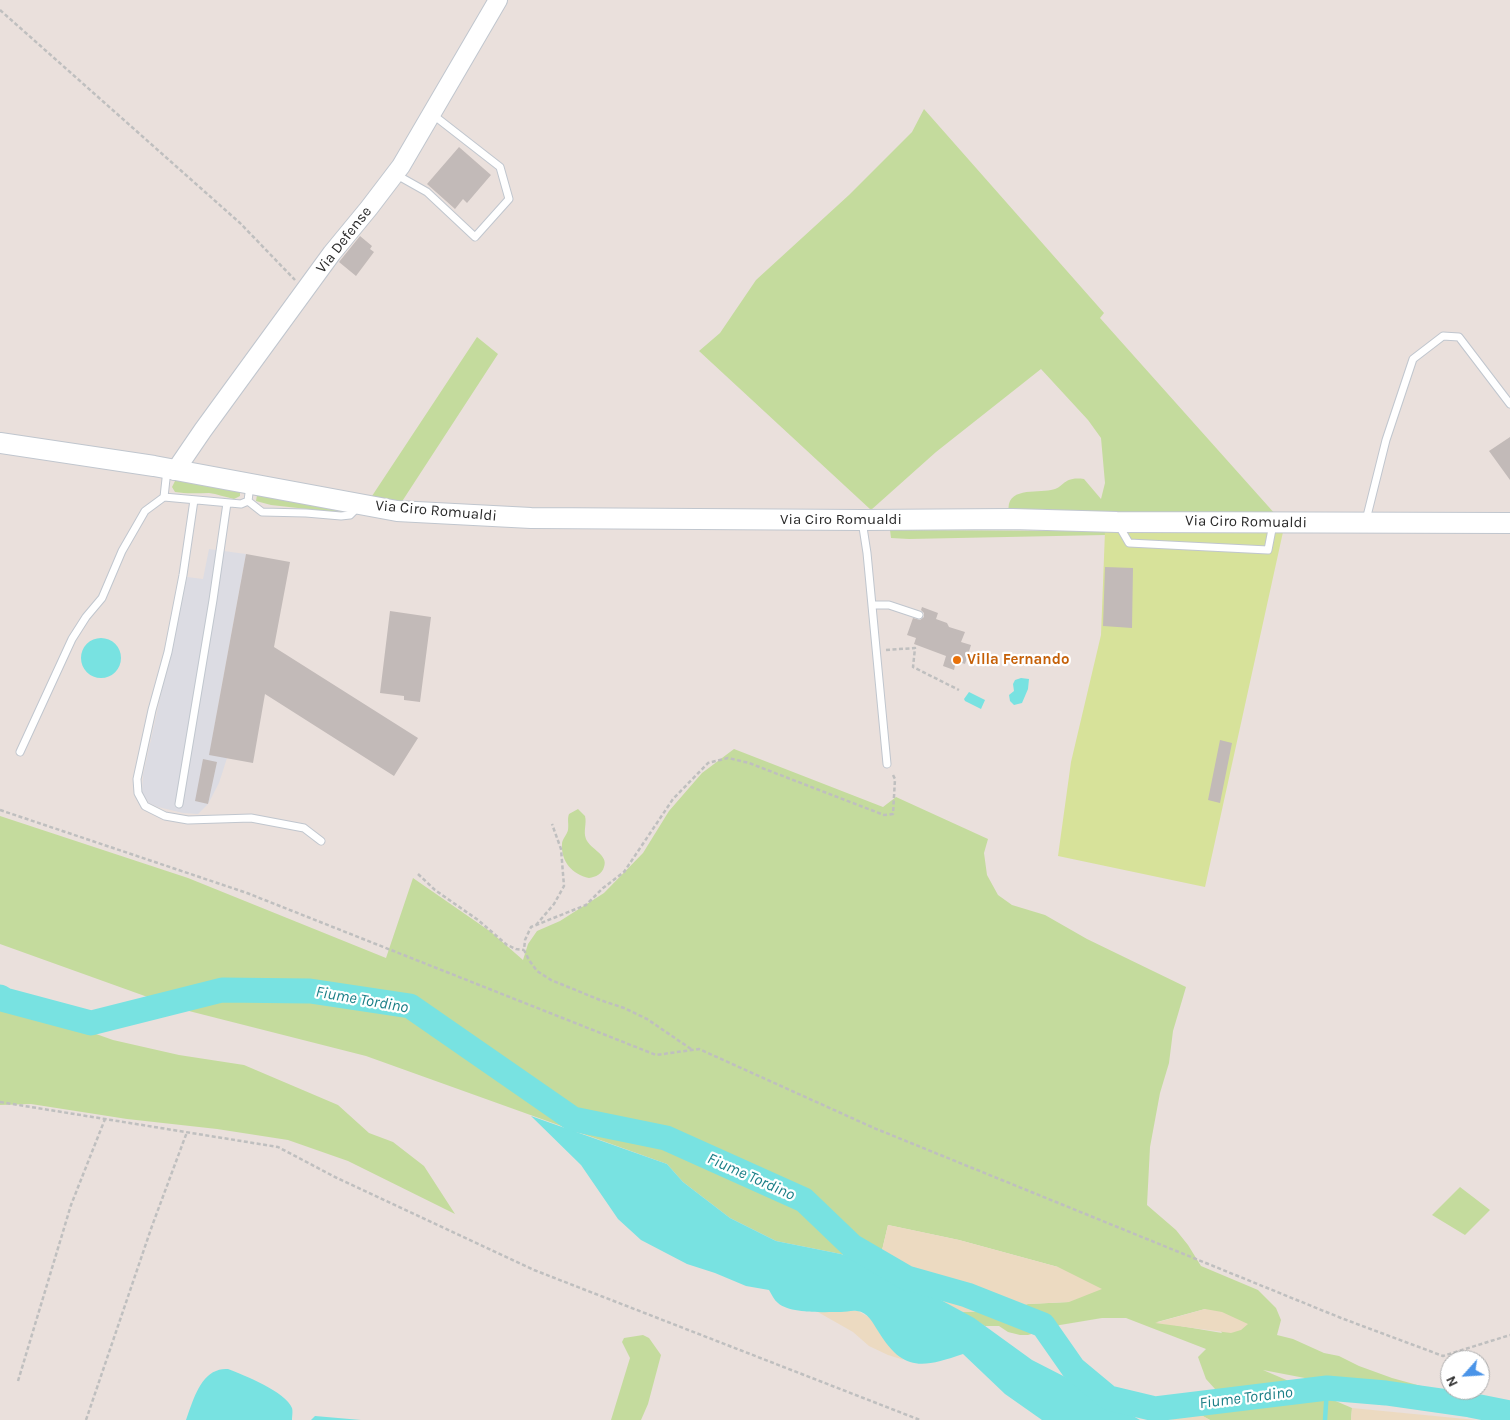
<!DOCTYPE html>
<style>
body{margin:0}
#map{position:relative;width:1510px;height:1420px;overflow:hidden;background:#eae0dc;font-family:Karla,sans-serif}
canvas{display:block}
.north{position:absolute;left:1440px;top:1350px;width:50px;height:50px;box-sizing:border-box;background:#fff;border:1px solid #a9a9a9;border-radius:50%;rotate:244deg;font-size:14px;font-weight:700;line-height:20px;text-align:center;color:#292929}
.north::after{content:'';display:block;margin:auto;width:18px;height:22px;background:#4a94e8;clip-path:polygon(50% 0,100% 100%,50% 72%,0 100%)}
</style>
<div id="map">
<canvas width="1510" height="1420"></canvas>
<div class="north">N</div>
</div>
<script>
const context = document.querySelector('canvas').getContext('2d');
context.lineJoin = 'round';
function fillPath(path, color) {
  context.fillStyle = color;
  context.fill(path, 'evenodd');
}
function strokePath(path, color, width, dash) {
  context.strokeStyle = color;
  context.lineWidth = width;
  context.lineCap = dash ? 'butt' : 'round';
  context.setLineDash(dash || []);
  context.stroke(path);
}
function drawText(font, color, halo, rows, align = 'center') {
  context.font = font + ' Karla,sans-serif';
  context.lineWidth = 4.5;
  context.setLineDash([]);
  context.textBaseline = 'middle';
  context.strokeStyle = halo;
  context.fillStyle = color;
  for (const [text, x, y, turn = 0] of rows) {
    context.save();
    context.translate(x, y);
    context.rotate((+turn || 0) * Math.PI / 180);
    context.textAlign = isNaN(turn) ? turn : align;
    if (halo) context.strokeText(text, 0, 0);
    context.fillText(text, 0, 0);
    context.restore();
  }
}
fillPath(new Path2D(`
 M209,549L246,554L213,734L227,758L219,783L208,804L198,814L183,813L158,807L149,803L142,792L143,775L187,577L203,579Z`), '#dcdce3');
fillPath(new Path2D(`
 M924,109L1104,313L1100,318L1276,515L1009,512C1005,487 1036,493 1051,490C1065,488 1062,476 1084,479L1101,499L1105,483L1101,438L1088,420L1041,369L936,452L871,510L699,351L720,333L756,280L849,195L912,132Z
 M477,337L498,354L401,503L372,496Z
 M177,480L240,492V496L234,499C225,497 217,494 209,493C197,493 187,494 175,492L172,487L175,481Z
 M261,494L345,511L334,512L271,505L256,501L257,495Z
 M890,530L1105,531V535L909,539L891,538Z
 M734,749L883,807L896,797L988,839L984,853L987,875L998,895L1012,905L1045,915L1087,939L1186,987L1173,1031L1169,1063L1160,1093L1150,1147L1147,1205L1176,1230L1188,1245L1201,1266L1258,1290L1276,1308L1281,1320L1277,1335L1293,1339L1324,1353L1339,1356L1359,1366L1392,1378L1421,1386L1434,1398L1420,1394L1394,1393L1331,1383L1263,1370L1352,1408L1351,1420H1210L1199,1414L1216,1413L1220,1407L1215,1389L1206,1379L1198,1357L1206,1349L1126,1318H1102L1060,1325L1028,1335H1020L1008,1332L999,1326H985L962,1312L994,1311L1028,1304L1069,1302L1058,1267L959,1240L888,1225L878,1267L841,1254L776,1241L730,1218L683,1182L667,1164L366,1056L181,1009L0,944V816L188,878L386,958L413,878L491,932L523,960L528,944L537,931L560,921L604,893L643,853L669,811L702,773ZM1205,1309L1222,1333L1157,1322Z
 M578,809L585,816C587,824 583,831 586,839C590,849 609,855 604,867C602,874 596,877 589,878C572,874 561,862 562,844C562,839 567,835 568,830C569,824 567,819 569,814Z
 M0,1010L51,1018L113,1040L179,1055L244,1065L338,1105L369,1133L393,1142L424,1166L455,1214L348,1161L288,1140L217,1129L127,1119L31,1104L0,1105Z
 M1460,1187L1490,1210L1465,1235L1432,1215Z
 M643,1335L649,1338L661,1355L648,1404L641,1420H611L630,1358L622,1342L624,1338Z`), '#c4db9d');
fillPath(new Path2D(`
 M888,1225L959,1240L1058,1267L1102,1289L1069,1302L1028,1304L994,1311L962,1312L893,1274L878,1267Z
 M1205,1309L1222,1312L1248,1324L1241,1330L1231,1333L1155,1323Z
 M816,1311H858L872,1319L879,1332L891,1347L904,1360L888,1355L869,1346L853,1332Z
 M1352,1408L1476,1420H1351Z
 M1199,1414L1210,1420H1168Z`), '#ecdac1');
fillPath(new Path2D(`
 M1105,531L1283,532L1205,887L1058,856L1071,762L1101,635Z`), '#d7e29a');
fillPath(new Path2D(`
 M81 658a20 20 0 1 1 40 0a20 20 0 1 1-40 0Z
 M1021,678L1029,679L1028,689L1022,703L1014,705L1010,701L1009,695L1014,691L1013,684L1015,680Z
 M969,692L985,700L981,709L965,701L964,699Z
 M531,1116L667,1164L683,1182L730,1218L776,1241L841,1254L893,1274L974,1318L1032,1360L1073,1381L1140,1420H1042L1005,1394L963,1354C922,1368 903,1372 878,1331C873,1323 868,1312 857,1311C852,1310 846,1312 841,1312C825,1312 790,1314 778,1303C774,1300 772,1295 769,1290L746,1286L715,1273L687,1264L641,1240L618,1219L581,1165Z
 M228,1369C244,1375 286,1392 292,1408C293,1411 292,1417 292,1420H186C192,1404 199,1377 216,1371C220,1369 225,1369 228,1369Z
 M315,1416L361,1420H311Z`), '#78e2e1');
strokePath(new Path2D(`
 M1325,1420L1327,1388`), '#78e2e1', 4.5);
strokePath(new Path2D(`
 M0,997L5,1000L91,1023L222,990L310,991L410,1006L573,1119L666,1138L804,1200L852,1246L907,1278L967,1295L1043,1325L1073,1368L1109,1398L1155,1409L1327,1388L1386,1393L1470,1405L1510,1413`), '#78e2e1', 25);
fillPath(new Path2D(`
 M459,147L491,175L467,203L463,199L455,209L427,184Z
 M360,236L372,246L370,249L374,252L356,276L339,262Z
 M1510,437V480L1489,451Z
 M246,554L290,562L274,647L418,738L394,776L265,694L253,763L209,755Z
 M1105,567L1133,568L1132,628L1103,626Z
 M922,607L938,613L936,619L947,623L949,627L965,632L961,642L971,645L965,664L956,661L954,670L943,666L946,656L914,644L916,638L907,635L913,618L920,620L924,617V613L921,610Z
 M390,611L431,617L420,702L404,700V696L380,693Z
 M1220,740L1232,743L1220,803L1208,800Z
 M203,759L217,762L208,804L195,801Z`), '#c2bab8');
const service = new Path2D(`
 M395,174L427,192L475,237L509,199L500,167L432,114
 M167,470L164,497L241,504L248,501
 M250,485L248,501L262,512L306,513L341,516L350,515L354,511L356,505
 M194,500L183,575L168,652L152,710L137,779L138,793L145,806L165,816L188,820L251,818L304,828L321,841
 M1366,520L1386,440L1413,359L1443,336L1459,337L1510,404
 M862,521L867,553L887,764
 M1118,524L1129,543L1268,550L1273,524
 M872,605H889L919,615
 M20,752L72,639L86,617L102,598L122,551L145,511L164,497
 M179,804L213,600L227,503`);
const tertiary = new Path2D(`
 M175,471L203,430L332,253L369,208L401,166L498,0`);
const secondary = new Path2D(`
 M0,443L154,466L397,511L531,518L862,520L1012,519L1117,522L1510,523`);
strokePath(service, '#c0c6ce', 9);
strokePath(tertiary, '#c0c6ce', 20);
strokePath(secondary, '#c0c6ce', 22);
strokePath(new Path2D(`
 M0,10L240,223L295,280
 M886,650L915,648L913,667L959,690
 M0,810L247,893L656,1055L699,1049L874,1128L1341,1318L1443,1356L1510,1335
 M418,874L435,890L478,920L507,945L516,949L524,950
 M536,925L554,904L564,886L561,849L552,824
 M691,1049L647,1019L624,1008L600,1000L551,980L537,971L529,960L524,950L525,940L531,927L586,905L603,888L624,872L673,799L708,763L728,758L749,763L884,815L893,814L895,779L892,773
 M0,1102L278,1147L335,1177L534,1270L920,1420
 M18,1381L71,1205L105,1119
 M86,1420L152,1226L187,1132`), '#bfbfbf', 2.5, [4, 2.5]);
strokePath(service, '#fff', 7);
strokePath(tertiary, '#fff', 18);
strokePath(secondary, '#fff', 20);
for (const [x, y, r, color] of [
 [957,660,5,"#e8710a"]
]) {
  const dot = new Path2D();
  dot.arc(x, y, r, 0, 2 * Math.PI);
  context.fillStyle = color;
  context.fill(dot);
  strokePath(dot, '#fff', 2);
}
drawText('15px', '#292929', '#fff', [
 ["Via Defense",344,240,-52],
 ["Via Ciro Romualdi",436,511,5],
 ["Via Ciro Romualdi",841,520],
 ["Via Ciro Romualdi",1246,522,1]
]);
drawText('bold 15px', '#c56008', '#fff', [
 ["Villa Fernando",967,660]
], 'left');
drawText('italic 16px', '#1a7e86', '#fff', [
 ["Fiume Tordino",362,1000,10],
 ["Fiume Tordino",751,1177,24],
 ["Fiume Tordino",1246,1398,-7]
]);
</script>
